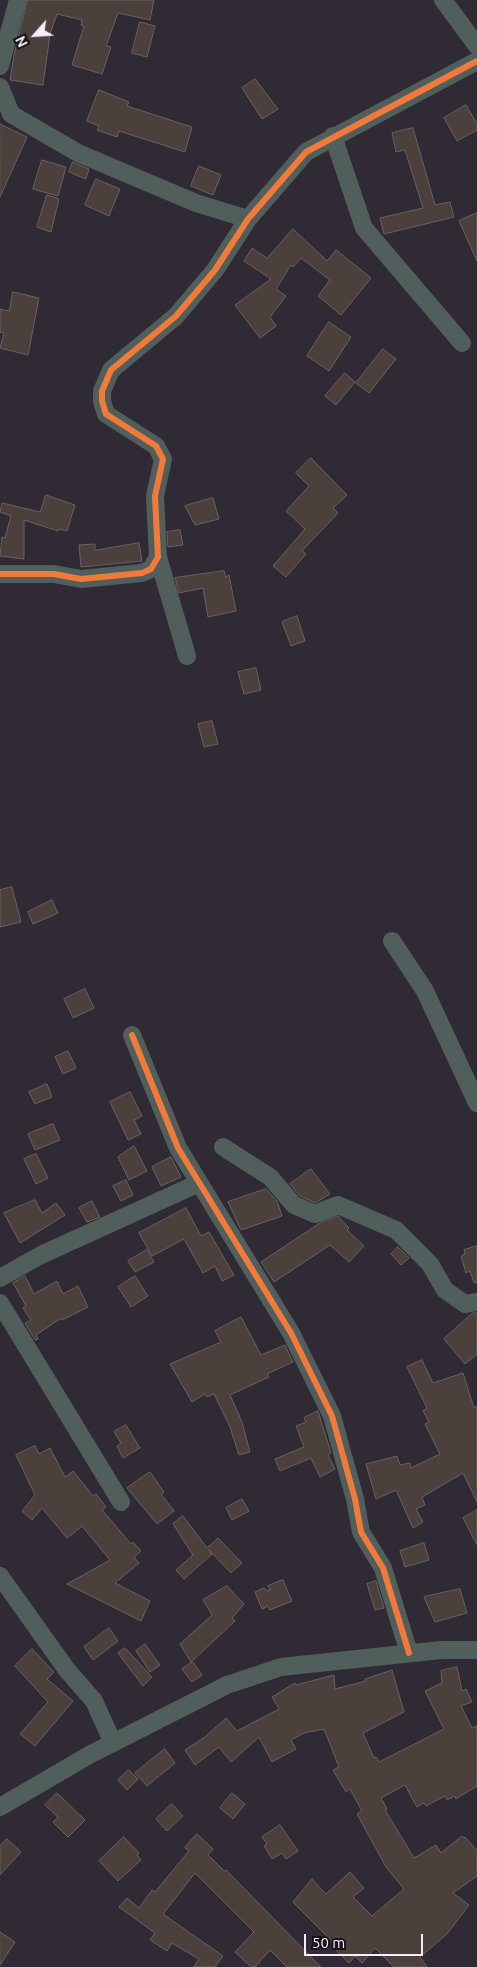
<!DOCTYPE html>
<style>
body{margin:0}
#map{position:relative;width:477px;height:1967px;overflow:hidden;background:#2f2a34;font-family:Ubuntu,sans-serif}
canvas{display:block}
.north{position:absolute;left:10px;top:10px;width:50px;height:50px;-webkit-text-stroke:4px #161219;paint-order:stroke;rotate:244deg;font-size:14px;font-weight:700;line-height:20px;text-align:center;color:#f5effa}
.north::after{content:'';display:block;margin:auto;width:18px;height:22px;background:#f5effa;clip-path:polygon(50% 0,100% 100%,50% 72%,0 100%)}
.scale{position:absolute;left:304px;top:1934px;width:119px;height:22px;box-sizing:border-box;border:2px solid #f5effa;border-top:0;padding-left:6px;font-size:15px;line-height:18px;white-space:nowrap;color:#f5effa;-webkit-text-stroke:4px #161219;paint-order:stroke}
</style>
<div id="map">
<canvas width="477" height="1967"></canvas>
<div class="north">N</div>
<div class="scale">50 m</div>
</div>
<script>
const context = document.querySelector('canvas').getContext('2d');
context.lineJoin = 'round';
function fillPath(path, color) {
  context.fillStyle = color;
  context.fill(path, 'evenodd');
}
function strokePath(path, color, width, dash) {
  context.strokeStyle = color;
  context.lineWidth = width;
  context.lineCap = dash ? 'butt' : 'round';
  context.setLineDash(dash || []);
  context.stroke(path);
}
const building = new Path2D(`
 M28,0H154L150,20L118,13L106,46L111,47L102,74L72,65L84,26L81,25L82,20L57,14L50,34L43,85L10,80L14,55Z
 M140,22L155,26L147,57L132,53Z
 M255,79L278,109L262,119L242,88Z
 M99,90L129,102L127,106L192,127L185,152L119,131L117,137L97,130L99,126L87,121Z
 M466,105L477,124V130L457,141L444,118Z
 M0,124L27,137L0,197Z
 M413,128L435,205L450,202L454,217L384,234L380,218L423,208L405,150L396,152L392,133Z
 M42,160L66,167L58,196L33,189Z
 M73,162L89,169L86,179L69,172Z
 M199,166L221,175L213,195L191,186Z
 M96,179L120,189L109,216L85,205Z
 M47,195L59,199L51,232L37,227Z
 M477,213V261L459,221Z
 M293,229L327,261L336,250L371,278L341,315L318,296L330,280L301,258L293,267L291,265L276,289L286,296L270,317L276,326L260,338L235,305L271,279L244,261L252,248L267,258Z
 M13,292L39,298L28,355L0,348L4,333L0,332V309L9,311Z
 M329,322L351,337L329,371L307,356Z
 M383,349L396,359L369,393L356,383Z
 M345,373L355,382L336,405L325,396Z
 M311,458L347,495L333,508L338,513L302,551L306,554L286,577L273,566L305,529L286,511L309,486L296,473Z
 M46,495L75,505L67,531L59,529L58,531L24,520V559L0,556L2,537L5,538L11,516L0,512L2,503L40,512Z
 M213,498L219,519L195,525L185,506Z
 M180,530L183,545L168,547L167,532Z
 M139,543L142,561L81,567L79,545L95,544V550Z
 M224,571L226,577L229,575L236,611L208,617L203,588L179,593L175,578Z
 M297,616L305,641L291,646L282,622Z
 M256,668L261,690L244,694L238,672Z
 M212,721L218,744L204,747L198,724Z
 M12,887L21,922L0,927V890Z
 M52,900L58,913L33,924L28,912Z
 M85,989L94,1008L73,1018L64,999Z
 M68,1051L76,1068L63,1074L55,1057Z
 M47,1084L52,1097L35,1104L29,1092Z
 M130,1092L142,1116L134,1120L141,1134L128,1140L110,1102Z
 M53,1124L60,1140L35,1150L28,1134Z
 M134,1146L147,1171L129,1180L118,1157Z
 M36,1154L48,1178L36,1184L24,1159Z
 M171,1157L181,1177L161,1186L152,1167Z
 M311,1169L330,1194L315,1203L300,1196L290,1184Z
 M126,1180L133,1195L121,1201L113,1186Z
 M266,1189L277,1201L282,1216L241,1230L228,1202Z
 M35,1200L42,1213L56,1203L65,1215L20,1243L4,1213Z
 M92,1201L100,1217L87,1222L79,1208Z
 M186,1208L201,1236L209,1232L234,1275L222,1281L215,1266L203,1273L184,1239L152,1256L139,1233Z
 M338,1216L349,1228L347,1230L364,1246L349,1262L330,1245L274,1282L261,1262L320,1223Z
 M477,1246V1283H474L470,1271L466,1273L461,1256L465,1254L464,1250Z
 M398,1247L409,1258L401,1265L391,1254Z
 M147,1250L154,1262L135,1272L128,1261Z
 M25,1276L34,1294L57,1281L63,1294L78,1286L88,1307L62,1320L61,1318L36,1335L38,1339L35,1340L25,1323L31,1320L23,1308L26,1306L13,1283Z
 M135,1276L148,1296L131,1307L118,1287Z
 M473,1313H477V1354L465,1364L444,1339Z
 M241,1317L261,1355L285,1345L293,1362L267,1374L269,1377L230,1395L242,1422L250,1452L239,1455L230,1427L214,1394L207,1397L205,1394L192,1402L170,1364L221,1342L215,1331Z
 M422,1360L433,1383L463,1373L474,1408L477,1406V1502L463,1473L422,1497L425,1505L416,1509L423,1522L413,1528L396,1490L376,1499L366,1464L397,1456L400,1465L410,1463L411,1468L440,1454L425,1424L429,1422L423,1411L427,1408L407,1367Z
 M318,1411L331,1453L328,1455L335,1469L320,1477L311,1458L280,1471L275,1459L304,1447L296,1426L306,1422L304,1418Z
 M126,1425L140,1448L123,1458L117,1446L121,1443L114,1432Z
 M35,1446L39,1454L50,1448L65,1477L73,1471L93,1496L96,1494L106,1507L102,1510L131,1544L133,1542L141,1551L134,1557L139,1563L115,1583L150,1601L141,1621L67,1584L110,1560L82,1526L67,1538L42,1508L32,1520L22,1511L35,1495L16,1455Z
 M150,1472L164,1492L161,1494L174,1511L157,1524L127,1488Z
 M242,1499L249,1511L232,1520L226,1508Z
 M477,1510V1545L463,1518Z
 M183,1516L207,1548L218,1538L242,1563L231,1573L208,1549L212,1554L184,1579L176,1570L193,1555L173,1524Z
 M424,1543L429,1560L405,1567L400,1551Z
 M283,1580L292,1601L270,1610L268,1606L262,1609L255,1592L264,1588L267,1591L270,1590L268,1586Z
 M376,1581L384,1608L375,1610L367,1584Z
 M227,1586L244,1604L232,1618L235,1621L191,1662L180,1644L212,1615L203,1600Z
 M460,1589L467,1613L435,1622L424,1597Z
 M109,1628L118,1641L93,1660L84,1647Z
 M145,1644L160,1665L150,1672L136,1651Z
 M125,1648L152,1677L143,1686L118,1653Z
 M32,1649L54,1672L47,1679L73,1701L35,1746L20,1734L48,1702L15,1666Z
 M193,1662L202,1675L192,1682L182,1669Z
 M457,1667L462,1691L466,1689L472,1702L461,1706L472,1728L477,1726V1786L456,1799L455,1796L447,1800L445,1796L426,1806L424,1803L417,1807L405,1785L381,1798L387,1809L385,1810L414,1858L436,1845L441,1853L462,1836L464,1838L465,1837L477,1851V1876L453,1893L469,1905L447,1934L420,1957L427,1967H394L375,1948L362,1963L355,1956L349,1963L332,1946L335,1944L293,1902L312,1879L326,1894L350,1872L364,1888L353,1897L372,1916L404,1889L386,1867L357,1814L362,1811L350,1789L346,1792L333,1770L339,1767L324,1729L304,1733L291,1740L296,1749L272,1762L259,1737L231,1762L219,1747L195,1765L185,1750L205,1737L226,1718L237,1731L279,1709L272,1697L295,1683L296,1685L334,1675L335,1689L366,1681L365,1679L392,1670L404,1712L363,1733L374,1758L376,1757L379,1762L444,1729L425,1691L442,1683L441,1671Z
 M165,1749L175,1763L147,1786L135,1773Z
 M129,1770L138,1779L127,1790L118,1780Z
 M57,1793L85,1820L68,1837L53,1822L58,1817L45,1805Z
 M232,1793L245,1804L233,1819L220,1808Z
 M172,1804L183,1816L167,1831L156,1819Z
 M280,1825L298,1851L286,1859L282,1853L272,1859L264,1846L267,1844L262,1837Z
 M197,1834L213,1849L208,1855L224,1871L226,1870L321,1967H287L270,1950L255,1967H251L235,1952L254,1932L195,1873L163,1914L223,1956L215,1967H194L199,1959L172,1943L167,1951L150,1940L155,1933L119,1907L127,1898L139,1908L152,1890L155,1892L189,1851L185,1848Z
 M124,1837L139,1853L137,1855L141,1860L118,1881L99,1861Z
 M7,1839L21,1852L0,1875V1846Z
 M0,1932L15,1942L0,1965Z`);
fillPath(building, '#4b403b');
strokePath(building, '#686263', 1);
strokePath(new Path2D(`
 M443,0L477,46
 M0,66L18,0
 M0,87L11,114L78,153L196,203L248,219
 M333,136L364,228L462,343
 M158,557L187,656
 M0,574H54L81,579L142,573L151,569L158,557L155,496L163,459L156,446L106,414L102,401V391L111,370L176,316L215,270L248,219L306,152L477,61
 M392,941L425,991L477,1103
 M132,1035L178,1148L291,1333L332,1416L355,1499L361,1532L383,1568L409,1653
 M223,1147L270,1177L294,1205L315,1214L338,1205L396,1230L430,1264L445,1290L465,1304L477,1302
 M0,1278L41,1255L199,1183
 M0,1303L121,1502
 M0,1576L67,1670L94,1701L113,1743
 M0,1807L91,1754L227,1685L281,1667L441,1650H477`), '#505f5b', 18);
strokePath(new Path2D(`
 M0,574H54L81,579L142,573L151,569L158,557L155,496L163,459L156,446L106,414L102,401V391L111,370L176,316L215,270L248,219L306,152L477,61
 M132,1035L178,1148L291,1333L332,1416L355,1499L361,1532L383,1568L409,1653`), '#f17a3a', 6);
</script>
